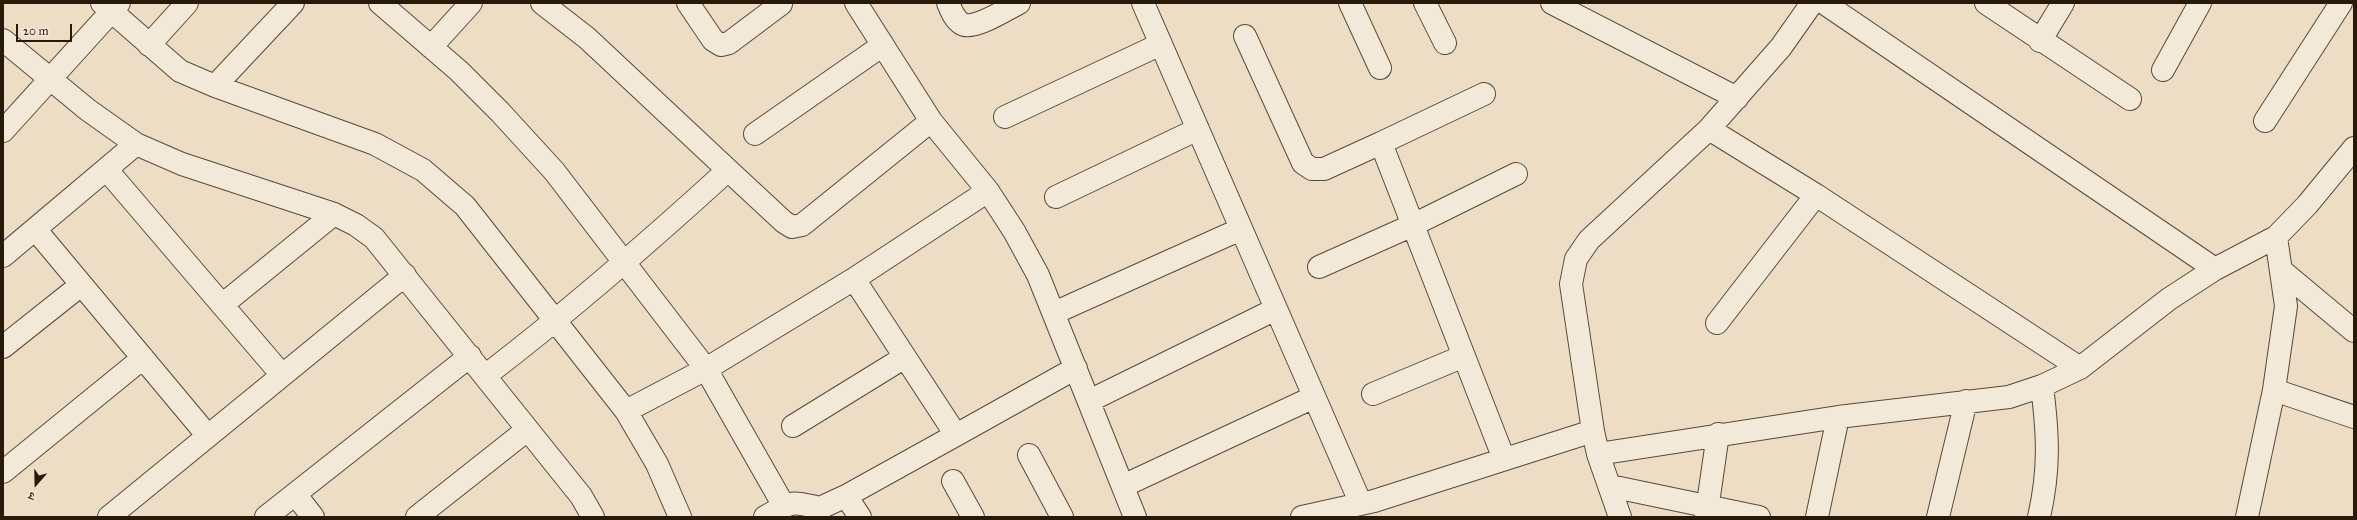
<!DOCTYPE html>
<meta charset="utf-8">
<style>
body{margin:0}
#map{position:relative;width:2357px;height:520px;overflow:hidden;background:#ecddc4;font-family:"IM FELL Great Primer","Noto Serif Devanagari",serif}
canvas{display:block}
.frame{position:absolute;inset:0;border:4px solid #281909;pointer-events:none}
.north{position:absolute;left:16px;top:464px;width:40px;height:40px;-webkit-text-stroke:3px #f3e9d9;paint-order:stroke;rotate:200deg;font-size:11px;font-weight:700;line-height:16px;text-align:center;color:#281909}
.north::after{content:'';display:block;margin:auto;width:14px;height:18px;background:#281909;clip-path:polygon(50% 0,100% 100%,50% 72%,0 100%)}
.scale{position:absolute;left:16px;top:24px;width:56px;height:18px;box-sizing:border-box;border:2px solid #281909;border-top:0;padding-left:5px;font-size:12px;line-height:14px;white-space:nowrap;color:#281909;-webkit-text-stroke:3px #f3e9d9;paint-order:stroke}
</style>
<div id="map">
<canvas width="2357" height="520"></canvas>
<div class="frame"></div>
<div class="north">उ</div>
<div class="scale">20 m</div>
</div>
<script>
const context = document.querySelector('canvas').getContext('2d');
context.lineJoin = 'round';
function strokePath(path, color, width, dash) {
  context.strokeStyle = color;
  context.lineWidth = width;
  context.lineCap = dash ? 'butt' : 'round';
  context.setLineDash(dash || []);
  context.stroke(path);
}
const minor = new Path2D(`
 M102,3L180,71L215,86L375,144L423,170L465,206L626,411L706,369L854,279L956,435L846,496L860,517
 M380,3L459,71L500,112L554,171L706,369L784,506
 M688,3L713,40L721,45L729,43L781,4
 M856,3L931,121L988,191L1014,231L1038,275L1135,517
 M948,3C951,10 954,19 962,24C973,31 1007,9 1019,3
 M1143,3L1361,504
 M1350,3L1380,68
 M1425,3L1445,43
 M1552,3L1737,98
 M1824,3L2215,269
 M1986,3L2130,99
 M1245,36L1303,163L1312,169H1324L1381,143L1504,459
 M3,40L88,110L136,144L182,164L334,214L356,225L374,238L581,496L593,517
 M2040,41L2063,3
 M149,45L187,3
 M431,47L471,3
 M2163,70L2200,3
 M215,86L293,3
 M1005,117L1161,44
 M2265,121L2341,3
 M1709,129L1816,195L2080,368
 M3,131L119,3
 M755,134L883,45
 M1381,143L1484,94
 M106,169L282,375
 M728,170L784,222L792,227L802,225L931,121
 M1056,197L1198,129
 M35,229L208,436
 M3,256L136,144
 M1319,267L1413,225L1516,174
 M2282,271L2354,331
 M854,279L988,191
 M222,305L334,214
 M1054,313L1241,229
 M1717,323L1816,195
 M3,347L81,285
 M485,376C570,311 649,242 728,170L587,38L542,3
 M2274,390L2354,417
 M1373,394L1464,356
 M1089,401L1276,309
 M626,411L657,464L680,517
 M793,426L905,357
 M956,435L1076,368
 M1598,454L1838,417L2009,397L2042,386L2080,368L2169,299L2215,269L2276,237L2307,205L2354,148
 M1029,455L1062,517
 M3,472L143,358
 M953,481L973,517
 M1123,486L1314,397
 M1610,486L1759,517
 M295,494L313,517
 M109,517L405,275
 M266,517L470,356
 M417,517L527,430
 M765,517C793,501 789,501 820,508L846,496
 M1302,517L1374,501L1593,431
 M1620,517L1598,454L1593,431L1571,284L1576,259L1589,240L1709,129L1781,47L1812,3
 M1706,517L1718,434
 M1817,517L1838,417
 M1938,517L1966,401
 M2039,517C2050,469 2048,434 2042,386
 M2247,517L2274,390L2286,306L2276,237`);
strokePath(minor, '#594a38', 24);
strokePath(minor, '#f3e9d9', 22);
</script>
